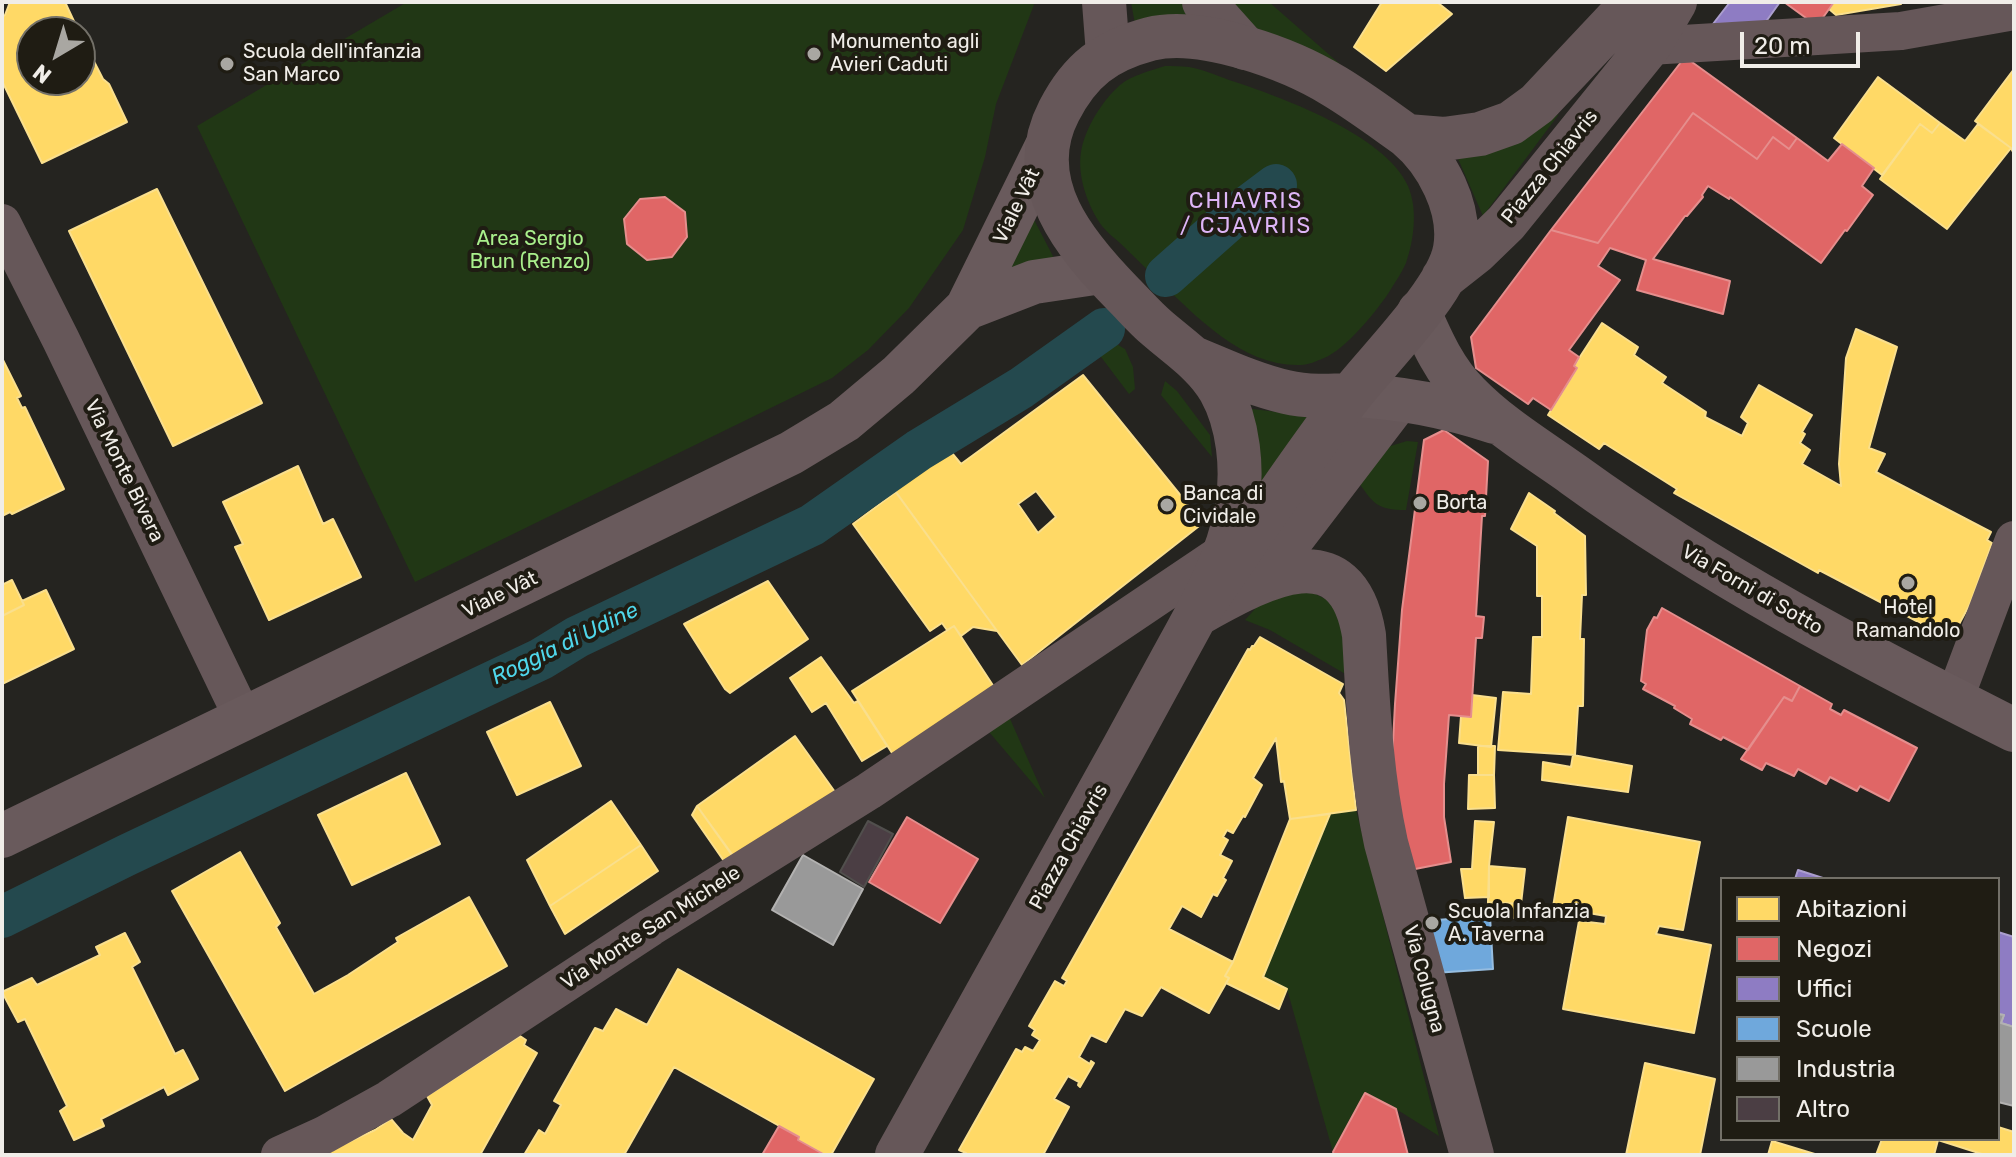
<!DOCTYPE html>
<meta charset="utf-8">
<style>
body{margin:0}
#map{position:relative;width:2016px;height:1157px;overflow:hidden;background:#252420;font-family:Rubik,sans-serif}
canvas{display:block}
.frame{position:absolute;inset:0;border:4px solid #f0ede8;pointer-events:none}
.legend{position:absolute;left:1720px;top:877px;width:280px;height:264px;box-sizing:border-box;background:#1f1c13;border:2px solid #737068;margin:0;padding:10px 14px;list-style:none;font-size:24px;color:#f0ede8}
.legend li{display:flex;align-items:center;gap:16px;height:40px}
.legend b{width:40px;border:2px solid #737068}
.north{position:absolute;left:16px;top:16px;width:80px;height:80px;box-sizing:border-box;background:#1f1c13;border:2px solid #737068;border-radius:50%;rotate:218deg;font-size:22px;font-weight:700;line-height:32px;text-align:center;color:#f0ede8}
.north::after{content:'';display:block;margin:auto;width:28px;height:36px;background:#a9a7a2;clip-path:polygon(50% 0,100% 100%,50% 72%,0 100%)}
.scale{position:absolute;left:1740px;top:32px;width:120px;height:36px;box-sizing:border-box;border:4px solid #f0ede8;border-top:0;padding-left:10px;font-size:24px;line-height:28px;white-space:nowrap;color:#f0ede8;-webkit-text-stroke:6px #1f1c13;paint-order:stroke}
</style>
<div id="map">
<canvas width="2016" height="1157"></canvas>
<div class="frame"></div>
<ul class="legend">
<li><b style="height:22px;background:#ffd966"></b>Abitazioni</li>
<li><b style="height:22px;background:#e06666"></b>Negozi</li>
<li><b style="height:22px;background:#8e7cc3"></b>Uffici</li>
<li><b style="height:22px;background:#6fa8dc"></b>Scuole</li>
<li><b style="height:22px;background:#999"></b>Industria</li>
<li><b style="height:22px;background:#4b3e44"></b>Altro</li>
</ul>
<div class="north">N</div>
<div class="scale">20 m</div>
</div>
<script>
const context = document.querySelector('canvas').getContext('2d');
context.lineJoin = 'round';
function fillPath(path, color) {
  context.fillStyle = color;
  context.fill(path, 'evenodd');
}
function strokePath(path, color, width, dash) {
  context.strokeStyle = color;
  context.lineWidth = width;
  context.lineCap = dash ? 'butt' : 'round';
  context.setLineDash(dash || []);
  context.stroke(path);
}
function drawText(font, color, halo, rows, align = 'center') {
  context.font = font + ' Rubik,sans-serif';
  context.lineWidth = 8;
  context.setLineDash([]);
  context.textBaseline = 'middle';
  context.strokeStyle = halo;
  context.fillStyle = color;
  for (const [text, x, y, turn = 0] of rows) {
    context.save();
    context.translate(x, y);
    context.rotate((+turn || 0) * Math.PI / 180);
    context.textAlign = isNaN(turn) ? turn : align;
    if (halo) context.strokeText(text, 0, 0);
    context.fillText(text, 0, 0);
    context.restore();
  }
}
fillPath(new Path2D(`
 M407,2H1035L996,104L985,157L963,230L909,308L868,350L832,378L415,582L197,126Z
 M1131,2H1187L1199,15L1135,24Z
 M1218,2H1269L1341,65L1249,25Z
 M1165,66C1172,66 1181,66 1189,67C1202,69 1216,75 1229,80C1279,96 1386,135 1408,186C1418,209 1414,240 1406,263C1402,272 1396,281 1391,289C1379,309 1345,350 1324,358C1317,361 1308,365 1301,365C1243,367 1197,317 1159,281C1146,268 1133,256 1120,243C1114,238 1107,232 1102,226C1088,207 1077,176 1081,152C1085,128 1102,101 1120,85C1132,75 1150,71 1165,66Z
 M1559,114L1483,216L1456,154L1503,146Z
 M1028,208L1056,262L995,281Z
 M1108,339L1125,349L1133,367L1135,389L1129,394L1095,349Z
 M1165,381L1177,391L1210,435L1212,457L1161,395Z
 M1245,408L1309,416L1256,492Z
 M1407,441L1418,442L1406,510C1376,510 1373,503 1357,480L1384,448Z
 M1308,590L1331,602L1344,615L1347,675L1270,630L1245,620L1263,600Z
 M1007,712L1045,798L984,726Z
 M1356,810L1439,1136L1396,1109L1365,1093L1333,1152L1287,989L1263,977L1330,814Z`), '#213715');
const homes = new Path2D(`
 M10,2H65L79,32H32V80H80V34L103,79L109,84L127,122L42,163L2,81V17L5,15Z
 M1382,2H1437L1452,14L1386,71L1354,47Z
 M1834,2H1901V4L1836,15L1829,9Z
 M2014,69V154L2011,148L1975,121Z
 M1878,77L1940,123L1932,133L1920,124L1882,175L1834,138Z
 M1940,123L1965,141L1978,124L2011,148L1947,229L1880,179L1920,124L1932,133Z
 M157,189L262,403L173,446L69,231Z
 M1602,323L1638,347L1634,355L1666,377L1662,383L1706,412L1705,417L1742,436L1748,423L1741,417L1759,385L1812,415L1802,432L1805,434L1800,443L1810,450L1802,464L1841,486L1839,464L1846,358L1856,329L1897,347L1869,448L1885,454L1876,472L1991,532L1987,540L1992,543L1970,604L1951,639L1819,570L1818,573L1674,493L1677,489L1604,443L1599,449L1548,415L1577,368L1574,366Z
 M2,358L21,396L17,398L22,408L25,407L64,489L12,514L10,512L2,516Z
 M1083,375L1203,523L1022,665L892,487L947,447L961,464ZM1036,491L1056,517L1038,533L1018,504Z
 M298,466L323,524L333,519L361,577L269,620L235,547L243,544L223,502Z
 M896,492L997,631L973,627L961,636L954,626L947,630L942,623L930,631L853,524Z
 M1529,493L1555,511L1554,513L1585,536L1586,595H1582L1580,639H1584L1583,706H1578L1575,755L1498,750L1503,692L1531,694L1533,637H1542V596H1537V546L1511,529Z
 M12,580L24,605L2,616V585Z
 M768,581L808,639L730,693L725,689L684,624Z
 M46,590L74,649L2,684V616L24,605L22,601Z
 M954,626L996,690L894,756L852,691Z
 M1260,637L1343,684L1339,693L1344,700L1356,810L1290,819L1284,781L1281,782L1276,738L1253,778L1262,785L1245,817L1243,816L1233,833L1227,830L1223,837L1228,840L1220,855L1232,861L1223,878L1226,880L1217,896L1213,894L1201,917L1182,906L1169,929L1233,962L1225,976L1229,978L1209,1013L1161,987L1142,1016L1125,1009L1106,1042L1091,1035L1079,1057L1090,1064L1091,1061L1094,1063L1080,1087L1078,1085L1079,1082L1068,1076L1054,1099L1069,1107L1043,1155H965L966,1153L959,1150L1016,1049L1022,1052L1025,1047L1033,1051L1040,1040L1032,1035L1035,1030L1029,1026L1055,981L1064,986L1067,981L1062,978L1248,649L1250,650L1252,646H1254Z
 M821,657L854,703L858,701L887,746L862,761L826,703L812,712L790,678Z
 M1472,695L1496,698L1491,747L1459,743L1461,716L1471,717Z
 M550,702L581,766L517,795L487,732Z
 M795,736L835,792L737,861L697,806Z
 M1478,746H1495L1494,775H1478Z
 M1573,755L1632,766L1628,792L1542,780L1543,762L1571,767Z
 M406,773L440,844L352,885L318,815Z
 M1469,775H1494L1495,808L1468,809Z
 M611,801L641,845L550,906L527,860Z
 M697,806L734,858L726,864L692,815Z
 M1330,814L1263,977L1287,989L1279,1009L1226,983L1229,978L1225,976L1233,962L1290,819Z
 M1568,817L1700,842L1683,930L1659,926L1656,934L1711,945L1694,1033L1563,1009L1579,921L1605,924L1606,916L1553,907Z
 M1475,821L1494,822L1489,866V897L1465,898L1461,869H1472Z
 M641,845L658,871L565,934L550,906Z
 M240,852L280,923L276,927L314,994L348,975L398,942L396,938L469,897L507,966L285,1091L172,891Z
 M1489,866L1525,869L1521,904L1488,902Z
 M1488,902L1521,904L1520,918L1488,916Z
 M125,933L140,962L132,967L175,1054L183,1050L198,1079L168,1095L164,1087L101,1119L104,1126L74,1140L60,1111L67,1106L25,1019L18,1022L2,992L32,978L37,985L100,955L96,947Z
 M678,969L874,1079L831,1155H825L798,1140L799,1137L674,1067L624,1155H524L539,1130L545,1134L561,1105L554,1101L595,1028L603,1031L616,1009L647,1025Z
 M520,1036L526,1040L524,1045L537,1053L480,1155H325L324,1153L375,1130L391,1119L403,1133L413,1140L432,1105L427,1096Z
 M1645,1063L1715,1079L1700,1155H1626Z
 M1998,1127L2014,1132V1155H1985L1938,1140L1934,1155H1876L1882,1139H1998Z
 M1772,1141L1818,1155H1768Z`);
fillPath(homes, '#ffd966');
strokePath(homes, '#fadf8d', 2);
const shops = new Path2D(`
 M1784,2H1834L1817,26Z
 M1685,57L1797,138L1789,149L1773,137L1757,159L1693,113L1598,243L1551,230Z
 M1693,113L1757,159L1773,137L1789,149L1797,138L1828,161L1842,144L1874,168L1862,186L1873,195L1847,231L1845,230L1821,263L1730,197L1729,199L1708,186L1702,195L1703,197L1687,216H1685L1653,259L1730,281L1723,314L1637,290L1646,260L1610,248L1598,266L1620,280L1569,350L1579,357L1574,366L1577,368L1551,410L1533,398L1528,404L1476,368L1471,337L1551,230L1598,243Z
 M665,197L685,212L687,237L672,257L647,260L627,244L624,219L640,199Z
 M1444,430L1488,461L1485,516H1482L1476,616L1484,617L1482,638H1476L1471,717L1449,715L1444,784V817L1451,862L1410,870L1391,781L1395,704L1402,610L1424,440Z
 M1662,608L1800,686L1792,701L1784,697L1748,750L1723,737L1721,740L1690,724L1692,719L1674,708L1675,706L1643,689L1646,684L1641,681L1647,630L1654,617L1657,618Z
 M1800,686L1832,704L1830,709L1841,715L1844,710L1917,748L1889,801L1860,786L1857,791L1830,777L1826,784L1798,769L1794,776L1766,763L1762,770L1741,759L1784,697L1792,701Z
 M907,817L978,859L940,923L869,882Z
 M1365,1093L1396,1109L1408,1155H1334L1333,1152Z
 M779,1126L799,1137L798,1140L825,1155H762Z`);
fillPath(shops, '#e06666');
strokePath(shops, '#e58e8d', 2);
const offices = new Path2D(`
 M1730,2H1780L1765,23L1713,24Z
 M1798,870L1826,879H1795Z
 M1998,932L2014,937V1027L2001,1023L2004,1015L1998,1014Z`);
fillPath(offices, '#8e7cc3');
strokePath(offices, '#ab9ece', 2);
const schools = new Path2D(`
 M1490,916L1493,969L1434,973L1423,921Z`);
fillPath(schools, '#6fa8dc');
strokePath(schools, '#96bde0', 2);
const industry = new Path2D(`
 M803,855L863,889L833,945L772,910Z
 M1998,1014L2004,1015L2001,1023L2014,1027V1106L1998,1102Z`);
fillPath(industry, '#999');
strokePath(industry, '#b3b2b1', 2);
strokePath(new Path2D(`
 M1166,276L1228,221L1276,185
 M2,917L127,855L541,659L577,637L812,525L919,450L1021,388L1104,329`), '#24494e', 42);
const building = new Path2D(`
 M868,821L893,834L864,887L840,872Z`);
fillPath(building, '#4b3e44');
strokePath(building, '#514f4d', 2);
strokePath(new Path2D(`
 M1649,46L1901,31L2014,11
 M2,223L61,340L244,720
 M1954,700L2014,540
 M280,1155L324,1135L389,1099L651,927L869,791L1227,550`), '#665759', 38);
strokePath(new Path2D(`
 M1104,2L1108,54
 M1204,2L1245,48
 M1259,582L1398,400
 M1196,615C1256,582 1346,527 1364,635C1368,705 1371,775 1386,843L1472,1155`), '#665759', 44);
strokePath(new Path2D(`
 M967,308L1034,282L1101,272
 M1419,312C1432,342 1445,371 1468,394C1499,426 1539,450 1574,475C1712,575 1862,654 2014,730
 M1351,395C1399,397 1449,407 1495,422
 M2,836L791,453L844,421L899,375L967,308L1046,148`), '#695a5c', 44);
strokePath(new Path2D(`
 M1407,136L1444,139L1480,134L1511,123L1537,104L1633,2
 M1443,278L1476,252L1506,223L1649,46L1675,2
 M1196,359C1225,371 1255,385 1286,392C1307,397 1329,396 1351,395
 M897,1155C973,1019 1049,883 1124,747C1142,714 1160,681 1178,648C1203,603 1228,558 1237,507C1243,469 1239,424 1220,390C1204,363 1180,348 1157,328C1145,318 1134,305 1123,294C1075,245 1022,182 1059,111C1080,70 1105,51 1150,39C1201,26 1290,59 1334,86C1359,101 1383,119 1407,136C1437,161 1462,208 1455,249C1448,291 1377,361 1350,396C1295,467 1247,542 1196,615`), '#665759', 44);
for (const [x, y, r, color] of [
 [814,54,8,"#a9a7a2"],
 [227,64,8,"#a9a7a2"],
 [1420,503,8,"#a9a7a2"],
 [1167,505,8,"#a9a7a2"],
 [1908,583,8,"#a9a7a2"],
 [1432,923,8,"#a9a7a2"]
]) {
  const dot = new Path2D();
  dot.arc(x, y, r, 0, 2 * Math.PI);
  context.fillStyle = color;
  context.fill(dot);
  strokePath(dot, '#1f1c13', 3);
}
drawText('20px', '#f0ede8', '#1f1c13', [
 ["Monumento agli",830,42],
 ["Avieri Caduti",830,65],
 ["Scuola dell'infanzia",243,52],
 ["San Marco",243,75],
 ["Banca di",1183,494],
 ["Cividale",1183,517],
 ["Borta",1436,503],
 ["Hotel",1908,608,"center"],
 ["Ramandolo",1908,631,"center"],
 ["Scuola Infanzia",1448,912],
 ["A. Taverna",1448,935]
], 'left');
drawText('20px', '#f0ede8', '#1f1c13', [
 ["Piazza Chiavris",1550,167,-51],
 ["Viale Vât",1017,206,-64],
 ["Via Monte Bivera",124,471,64],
 ["Via Forni di Sotto",1752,590,30],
 ["Viale Vât",500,595,-26],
 ["Piazza Chiavris",1069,847,-61],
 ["Via Monte San Michele",651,928,-33],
 ["Via Colugna",1424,979,75]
]);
drawText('20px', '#a9ef8c', '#1f1c13', [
 ["Area Sergio",530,239],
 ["Brun (Renzo)",530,262]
]);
context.letterSpacing = '2px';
drawText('22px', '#deb5f7', '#1f1c13', [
 ["CHIAVRIS",1246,202],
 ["/ CJAVRIIS",1246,227]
]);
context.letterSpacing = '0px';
drawText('italic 22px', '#4fd6e9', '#1f1c13', [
 ["Roggia di Udine",565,644,-26]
]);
</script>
